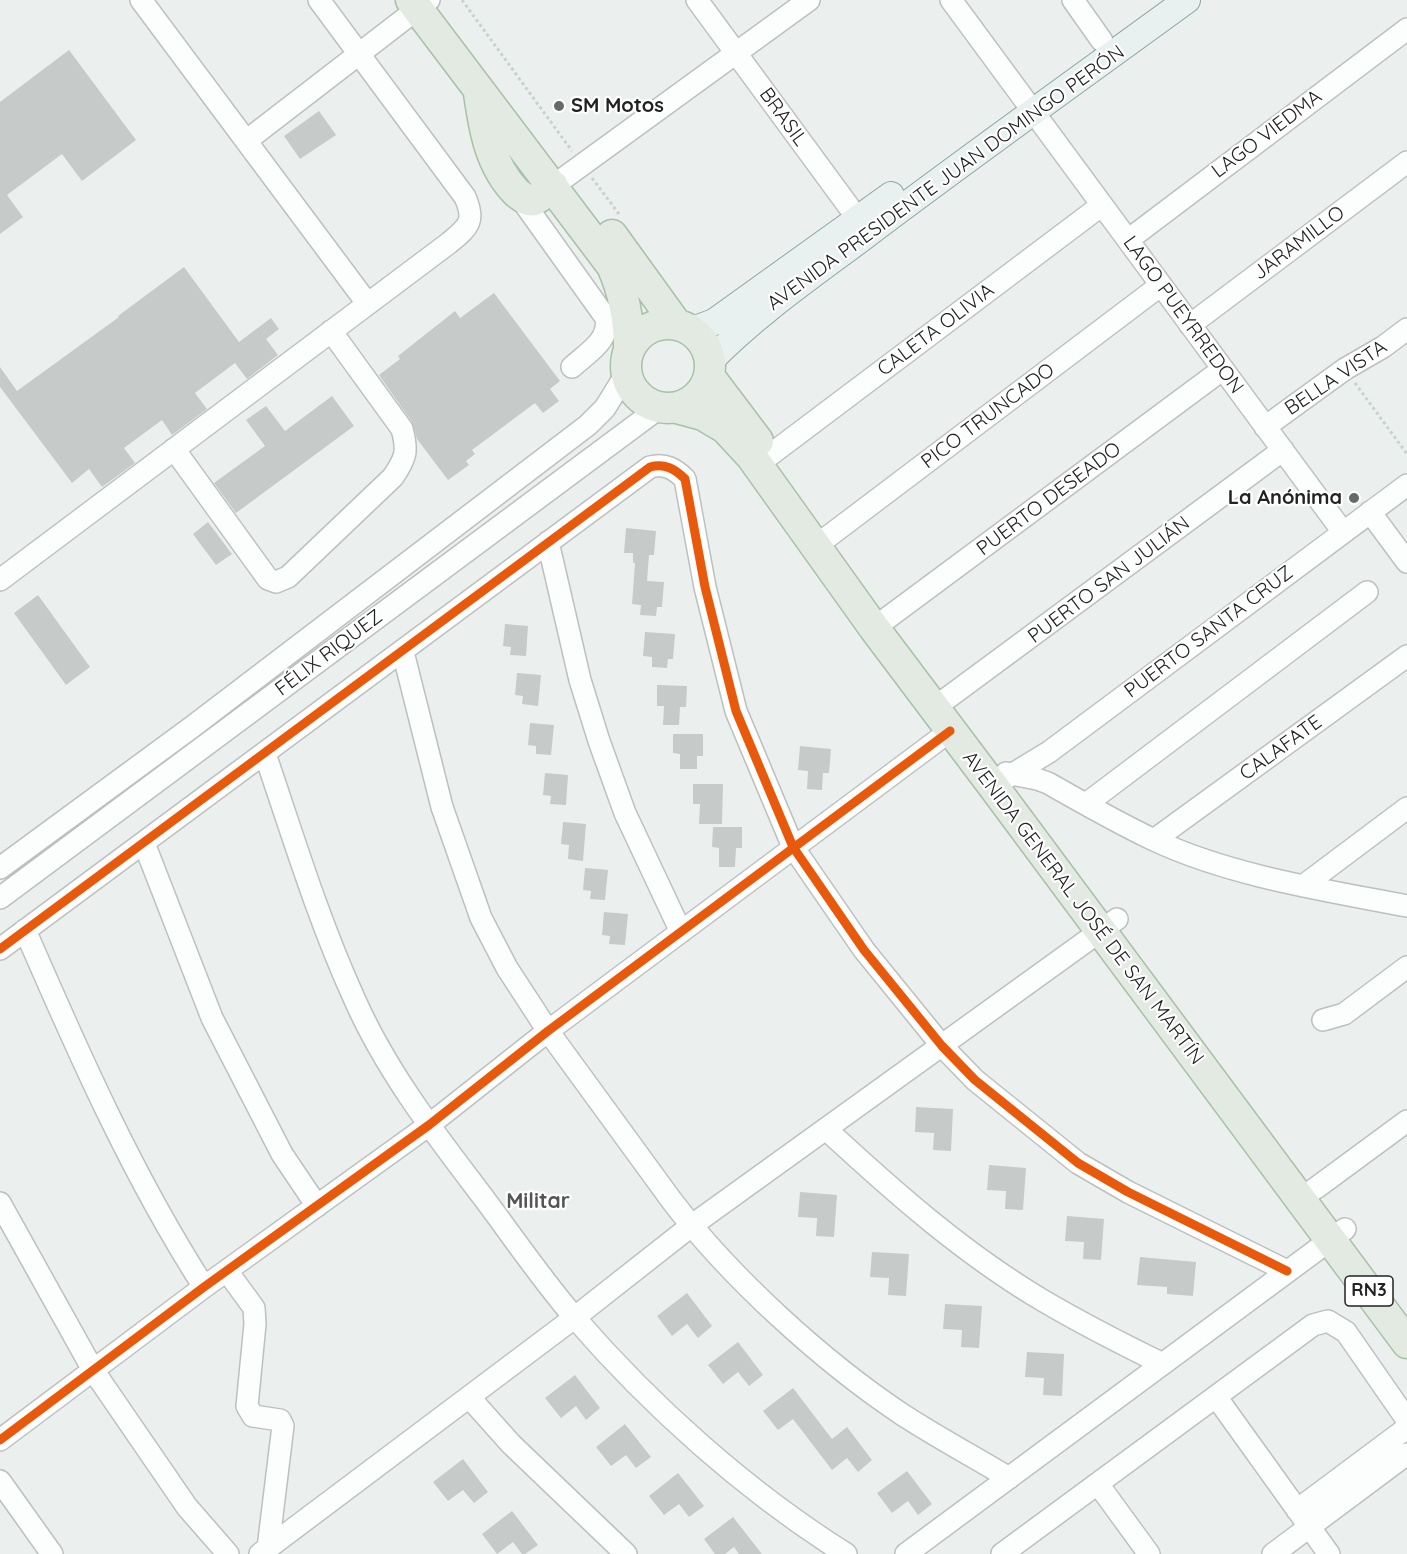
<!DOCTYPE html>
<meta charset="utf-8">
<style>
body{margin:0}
canvas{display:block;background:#ebf0ef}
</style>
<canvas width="1407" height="1554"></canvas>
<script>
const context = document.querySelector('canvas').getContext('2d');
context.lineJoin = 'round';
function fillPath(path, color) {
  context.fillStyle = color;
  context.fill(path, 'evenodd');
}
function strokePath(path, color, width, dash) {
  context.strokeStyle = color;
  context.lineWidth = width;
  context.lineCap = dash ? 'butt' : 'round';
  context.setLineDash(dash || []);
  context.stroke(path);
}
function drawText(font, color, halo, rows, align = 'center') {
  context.font = font + ' Quicksand,sans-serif';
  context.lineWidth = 4.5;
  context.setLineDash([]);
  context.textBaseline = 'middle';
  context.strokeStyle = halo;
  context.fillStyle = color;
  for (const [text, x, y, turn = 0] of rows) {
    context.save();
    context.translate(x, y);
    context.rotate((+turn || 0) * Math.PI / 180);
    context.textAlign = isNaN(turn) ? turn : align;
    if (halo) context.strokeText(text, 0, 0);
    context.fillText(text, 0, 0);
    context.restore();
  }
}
fillPath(new Path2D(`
 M69,50L136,140L82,181L62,154L7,195L23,217L0,234V102Z
 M319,111L336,135L300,159L284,136Z
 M184,267L239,342L271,318L279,329L266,339L278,355L247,379L235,363L195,393L207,409L172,435L162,420L124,448L135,463L102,487L89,469L72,483L0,387V367L17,391L119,317L118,316Z
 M494,293L560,381L550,389L559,401L543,413L535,403L472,450L475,454L466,461L469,465L448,480L417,439L412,422L379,375L400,359L398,356L455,311L460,318Z
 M332,396L354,426L236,513L214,483L265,446L246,420L266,406L285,431Z
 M208,522L232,554L216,565L193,534Z
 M626,528L656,531L654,555H649L647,581L664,582L662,607H657L656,616L640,615L641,605L632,604L635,563H633V553H624Z
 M38,595L90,667L66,685L14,613Z
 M505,624L528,626L526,656L510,655L511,647L503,646Z
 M645,632L675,634L673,659H668L667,668L652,667V657L643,656Z
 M517,673L541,675L538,706L522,704L523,696L515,695Z
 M657,685L687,686L686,707H680L679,725H663L664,706H657Z
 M530,723L554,725L551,755L536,754V746L528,745Z
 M673,734H703V756H697V769H680V754L673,753Z
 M800,746L831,749L829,773H823L822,790L807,789L808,771L798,770Z
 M545,773L568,775L566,805L550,804L551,796L543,795Z
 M693,784H723L722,824H699L700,804H693Z
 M563,822L586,824L583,861L568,859L569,845L561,844Z
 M713,827H742V848H736L735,867H719V848L712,847Z
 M585,868L608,870L605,900L590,899L591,891L583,890Z
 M604,912L628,914L625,945L609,944L610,936L602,935Z
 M916,1107L953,1109L951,1151L933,1150L934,1133L915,1132Z
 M989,1165L1026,1168L1023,1210L1005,1209L1006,1191L987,1190Z
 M800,1192L837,1195L834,1237L816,1236L817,1218L798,1217Z
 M1067,1216L1104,1219L1101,1260L1083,1259L1084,1242L1065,1241Z
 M872,1252L909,1254L906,1296L888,1295L889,1278L870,1277Z
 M1140,1257L1196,1262L1193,1296L1167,1294V1287L1137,1285Z
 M687,1293L712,1326L698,1338L687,1324L672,1336L657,1316Z
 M945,1304L982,1306L979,1348L961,1347L962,1330L943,1329Z
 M738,1342L763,1375L749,1386L738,1372L723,1384L708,1365Z
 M1027,1352L1064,1354L1062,1396L1043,1395L1044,1378L1025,1377Z
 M575,1375L600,1408L586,1420L576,1406L561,1418L545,1398Z
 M793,1388L832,1439L847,1427L872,1460L858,1472L847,1458L832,1470L793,1419L778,1430L763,1411Z
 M625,1424L651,1457L636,1468L626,1455L611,1466L596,1447Z
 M463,1459L488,1492L474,1503L463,1490L448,1501L433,1482Z
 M907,1471L932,1504L918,1515L908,1501L892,1513L877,1493Z
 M678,1473L704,1506L689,1517L679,1504L664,1515L649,1496Z
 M512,1511L538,1545L525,1554H522L513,1542L497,1554L482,1534Z
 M733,1517L762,1554H739L734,1547L725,1554H715L704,1539Z`), '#c6cbca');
const minor = new Path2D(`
 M141,0L367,303
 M697,0L866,230
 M951,0L1343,532
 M1073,0L1102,41
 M246,141L429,0
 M553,186L809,0
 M516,192L606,318C610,341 587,353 572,367
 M1128,240L1407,29
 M1190,325L1407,162
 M1265,427L1345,369L1383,347L1407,329
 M174,449L268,579L276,582L288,577L393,477C406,458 408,451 402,429L331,331
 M770,455L1102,205
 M1370,512L1407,562
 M548,542L580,680L599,741L625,813L681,932
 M813,544L829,536L1161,285
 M0,580L449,243C468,227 476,222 465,197L319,0
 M874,628L1223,369
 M403,652L442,807L481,918L507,968L548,1031L672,1201C731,1278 822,1361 903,1415C937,1437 974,1457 1009,1478
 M934,708L1283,450
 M265,754C293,836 318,919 354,998C386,1071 435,1134 483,1197C513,1237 542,1280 575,1318C652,1407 746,1491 846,1554
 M1006,773L1037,779L1048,783C1083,803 1118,823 1154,840C1231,876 1324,890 1407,906
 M993,786L1049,752L1407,485
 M1086,804L1367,592
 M1154,840L1407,656
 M144,843L212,1018L282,1154L317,1206
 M0,868L192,727L588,425L605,408L626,374
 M1303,886L1407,808
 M0,898L659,408
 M25,930C78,1052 132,1175 204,1287
 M0,949L650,467C665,463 675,469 685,479L705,587L736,711L793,847L864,950L942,1046L975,1080L1078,1163L1128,1192L1287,1271
 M1323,1020L1344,1014L1407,967
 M827,1130C894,1192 963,1253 1042,1300C1081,1323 1122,1344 1163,1364
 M1299,1199L1316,1188L1407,1121
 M0,1203L93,1370L187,1507L228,1554
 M227,1271L254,1308L255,1324L247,1406L253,1416L280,1420L283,1426L268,1548
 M469,1397L511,1444L626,1554
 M1217,1398L1329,1554
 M0,1440L204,1287L429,1125L548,1031L950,731
 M0,1481L52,1554
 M1098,1484L1149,1554
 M1297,1510L1407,1428
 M260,1554L574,1318L691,1226L1117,919
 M906,1554L1345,1229
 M1002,1554L1313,1325L1328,1321L1346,1332L1407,1420
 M1273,1554L1407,1454`);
const major = new Path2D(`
 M690,331L714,322L891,195
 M710,361C757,313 813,275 866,235C972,155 1080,78 1187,0`);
const highway = new Path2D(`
 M411,0L612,266C624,293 629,319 629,348
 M479,93C484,129 490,166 517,193C521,196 528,202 534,200C540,198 547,190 553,186
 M612,235L677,325
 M626 366a42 42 0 1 1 84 0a42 42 0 1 1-84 0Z
 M709,376L758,441
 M677,408L703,415L725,428L751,456L874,628L993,786L1407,1343`);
strokePath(minor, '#bec0c0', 24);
strokePath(major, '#8aa4a1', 28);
strokePath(highway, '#a7c1a6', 33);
strokePath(new Path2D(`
 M462,0L572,151
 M592,178L619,214
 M1355,383L1407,454`), '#c8d3ca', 3, [3, 3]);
strokePath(minor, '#fcfdfd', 21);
strokePath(major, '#e8f1ef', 26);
strokePath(highway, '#e2eae2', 30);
strokePath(new Path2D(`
 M0,949L650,467C665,463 675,469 685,479L705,587L736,711L793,847L864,950L942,1046L975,1080L1078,1163L1128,1192L1287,1271
 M0,1440L204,1287L429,1125L548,1031L950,731`), '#e8590c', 9);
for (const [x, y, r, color] of [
 [559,106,6,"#686a6a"],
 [1354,498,6,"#686a6a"]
]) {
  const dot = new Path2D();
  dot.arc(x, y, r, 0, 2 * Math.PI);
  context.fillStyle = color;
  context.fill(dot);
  strokePath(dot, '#fff', 2);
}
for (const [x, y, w] of [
 [1369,1291,48]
]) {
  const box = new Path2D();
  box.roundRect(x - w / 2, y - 15, w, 30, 4.5);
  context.fillStyle = '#fff';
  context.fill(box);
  strokePath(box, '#222', 1.5);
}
drawText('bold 18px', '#222', null, [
 ["RN3",1369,1291]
]);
drawText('bold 20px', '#222', '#fff', [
 ["SM Motos",571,106],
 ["La Anónima",1342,498,"right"]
], 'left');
drawText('20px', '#222', '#fff', [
 ["BRASIL",783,117,54],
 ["LAGO VIEDMA",1267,134,-37],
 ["AVENIDA PRESIDENTE JUAN DOMINGO PERÓN",946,178,-36],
 ["JARAMILLO",1299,243,-37],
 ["LAGO PUEYRREDON",1183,315,54],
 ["CALETA OLIVIA",936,330,-37],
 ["BELLA VISTA",1336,378,-34],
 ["PICO TRUNCADO",988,416,-37],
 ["PUERTO DESEADO",1049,499,-37],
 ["PUERTO SAN JULIÁN",1109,580,-37],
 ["PUERTO SANTA CRUZ",1209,632,-37],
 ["FÉLIX RIQUEZ",329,653,-37],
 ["CALAFATE",1281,748,-36],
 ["AVENIDA GENERAL JOSÉ DE SAN MARTÍN",1083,908,53]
]);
drawText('bold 21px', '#555', '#fff', [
 ["Militar",538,1202]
]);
</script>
